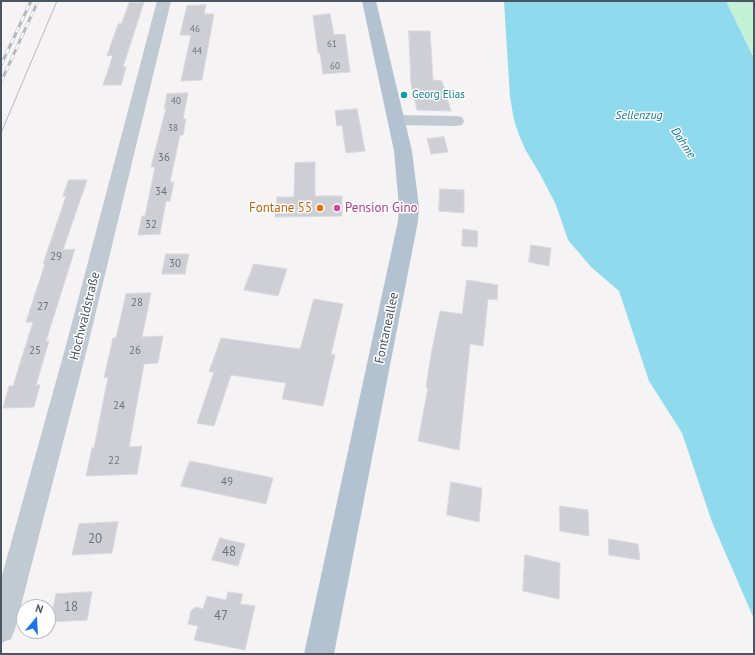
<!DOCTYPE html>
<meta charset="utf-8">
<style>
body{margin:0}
#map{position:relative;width:755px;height:655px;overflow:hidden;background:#f5f3f3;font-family:"PT Sans",sans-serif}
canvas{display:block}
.frame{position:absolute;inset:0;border:2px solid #4a5661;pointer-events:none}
.north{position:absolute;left:16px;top:599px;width:40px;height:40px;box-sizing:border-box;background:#fff;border:1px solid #b7bbc0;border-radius:50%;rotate:18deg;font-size:11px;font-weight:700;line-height:16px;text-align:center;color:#4a5661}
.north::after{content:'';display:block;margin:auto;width:14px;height:18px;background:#1a73e8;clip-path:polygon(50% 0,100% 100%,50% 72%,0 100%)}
</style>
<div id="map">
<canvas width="755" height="655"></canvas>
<div class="frame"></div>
<div class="north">N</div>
</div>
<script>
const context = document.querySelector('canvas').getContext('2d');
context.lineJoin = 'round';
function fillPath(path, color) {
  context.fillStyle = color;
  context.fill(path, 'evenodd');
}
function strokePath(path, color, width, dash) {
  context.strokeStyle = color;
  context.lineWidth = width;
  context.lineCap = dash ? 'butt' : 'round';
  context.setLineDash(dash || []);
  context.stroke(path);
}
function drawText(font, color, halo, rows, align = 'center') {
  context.font = font + ' "PT Sans",sans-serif';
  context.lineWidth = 3;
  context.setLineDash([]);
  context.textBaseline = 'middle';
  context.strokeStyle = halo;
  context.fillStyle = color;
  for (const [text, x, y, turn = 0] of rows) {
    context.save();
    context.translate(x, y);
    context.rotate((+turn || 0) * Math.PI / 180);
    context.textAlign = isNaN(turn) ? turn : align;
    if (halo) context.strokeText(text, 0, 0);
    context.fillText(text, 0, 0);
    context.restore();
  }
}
fillPath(new Path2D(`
 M726,1H754V55H753Z`), '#c3f1d5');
fillPath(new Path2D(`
 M504,1H726L754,58V619L712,522L682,433L649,381L619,291L591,267L568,240L556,205L540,174L526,151L519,135L514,120L510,97Z`), '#90daee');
const building = new Path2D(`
 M144,2L123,67H126L121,85H103L113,55L107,56L118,24L122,23L129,3Z
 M206,5L204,14H214L202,80L181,81L191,35H180L187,6Z
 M330,14L334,35L345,34L350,72L323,74L320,53H318L313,16Z
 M409,31H430L433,80L442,81L451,111L417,110L411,84Z
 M188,93L183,119H186L183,135H180L170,182H174L170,201H166L160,234L138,235L142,216H145L155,167H151L166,108L164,109L167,94Z
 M357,109L365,151L346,153L342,125L337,126L335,111Z
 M444,137L448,152L431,154L427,139Z
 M315,162V196H342V216L275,217L277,197H294L295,163Z
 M69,180H87L63,250L75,249L46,341H49L36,385H40L34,407L3,408L9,386H13L33,322H26L45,264H43L66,196H63Z
 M440,189L464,190V213L439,211Z
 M463,229L478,231L477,247L462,246Z
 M531,245L551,248L549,266L529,262Z
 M166,254H189L185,274H162Z
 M254,264L287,269L278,296L244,290Z
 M467,280L498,285L497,300L488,299L483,346L470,344L459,450L418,441L428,388L426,387L431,355L440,311L462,314Z
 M151,293L142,337L163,336L158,363L144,364L129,447L142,446L137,474L86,476L92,448H94L108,377L104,378L113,338H116L126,294Z
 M314,299L343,304L331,354L335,355L323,406L282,399L286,383L231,375L214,426L197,423L214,372H209L221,338L300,349Z
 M190,461L273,478L266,504L181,486Z
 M451,482L482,488L479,522L447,515Z
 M560,506L588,510L589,536L560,531Z
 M118,522L112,553L72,555L79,524Z
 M220,538L245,544L238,566L212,560Z
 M609,539L638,544L640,560L609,555Z
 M525,555L560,563L559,599L523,591Z
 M92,592L87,620L50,622L56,594Z
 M228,592L243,594L240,604L255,606L245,650L194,640L198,626L188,624L191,611L196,607L203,609L207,596L226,600Z`);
fillPath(building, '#cdcfd5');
strokePath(building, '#d7d9de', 1);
fillPath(new Path2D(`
 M157,1H171L87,349L15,629L11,639L1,643V579L65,349Z
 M397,115L456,116L462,117L464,121L462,125L456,126L397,125L391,124L389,120L391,116Z`), '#c1cad2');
fillPath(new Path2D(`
 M362,1H376L412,151L419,207L418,221L334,654H304L398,221L399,207L394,151Z`), '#b3c2d1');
strokePath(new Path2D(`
 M1,133L57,1`), '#b5b8bd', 1);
const rail = new Path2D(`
 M1,65L31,1
 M1,82L38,1`);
strokePath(rail, '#b5b8bd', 3);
strokePath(rail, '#fff', 2, [6]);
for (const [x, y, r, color] of [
 [404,95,4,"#0f9aa8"],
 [320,208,4,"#e8710a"],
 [337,208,4,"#d1479c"]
]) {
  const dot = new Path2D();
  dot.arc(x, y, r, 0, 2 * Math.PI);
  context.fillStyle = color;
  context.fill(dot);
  strokePath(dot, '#fff', 1.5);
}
drawText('9px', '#6b747e', null, [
 ["46",195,29],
 ["61",332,44],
 ["44",197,51],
 ["60",335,66],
 ["40",176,101],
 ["38",173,128]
]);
drawText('11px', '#0d838f', '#fff', [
 ["Georg Elias",412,95]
], 'left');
drawText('11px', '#6b747e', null, [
 ["36",164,158],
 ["34",161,192],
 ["32",151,225],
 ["29",56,257],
 ["30",175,264],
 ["28",137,303],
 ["27",43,307],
 ["25",35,351],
 ["26",135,351],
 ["24",119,406],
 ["22",114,461],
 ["49",227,482]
]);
drawText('italic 12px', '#0c7c9b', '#fff', [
 ["Sellenzug",639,116],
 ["Dahme",683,143,57]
]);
drawText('13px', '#c56008', '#fff', [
 ["Fontane 55",312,208]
], 'right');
drawText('13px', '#b23c85', '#fff', [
 ["Pension Gino",345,208]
], 'left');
drawText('13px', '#4a5661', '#fff', [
 ["Hochwaldstraße",85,316,-76],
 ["Fontaneallee",387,328,-78]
]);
drawText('13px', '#6b747e', null, [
 ["20",95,539],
 ["48",229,552],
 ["18",71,607],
 ["47",221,616]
]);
</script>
